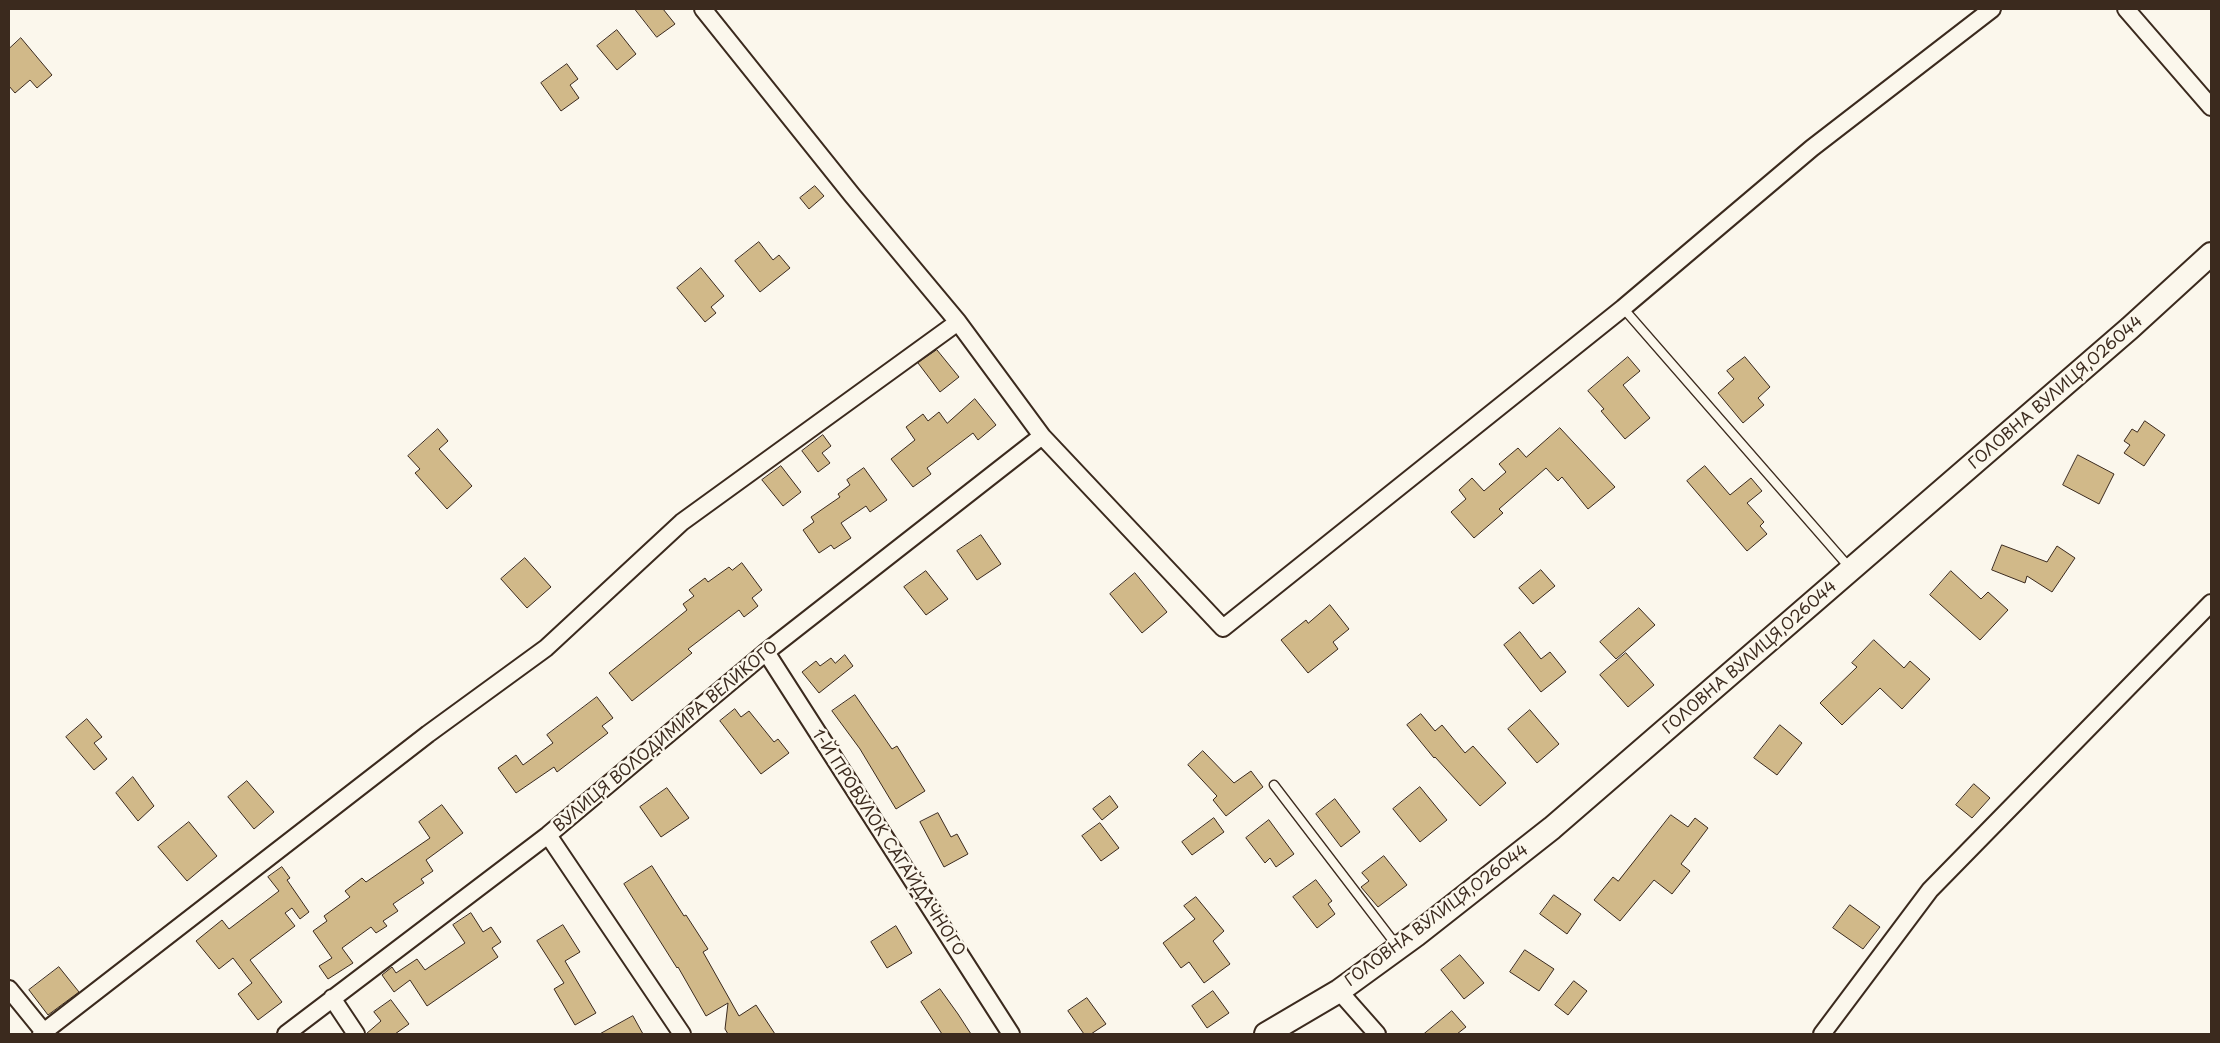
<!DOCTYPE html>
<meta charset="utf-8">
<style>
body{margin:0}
#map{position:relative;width:2220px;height:1043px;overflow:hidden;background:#fbf7ec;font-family:"Playpen Sans",sans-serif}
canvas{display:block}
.frame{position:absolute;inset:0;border:10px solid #3b2a1e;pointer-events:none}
</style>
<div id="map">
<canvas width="2220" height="1043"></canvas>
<div class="frame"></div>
</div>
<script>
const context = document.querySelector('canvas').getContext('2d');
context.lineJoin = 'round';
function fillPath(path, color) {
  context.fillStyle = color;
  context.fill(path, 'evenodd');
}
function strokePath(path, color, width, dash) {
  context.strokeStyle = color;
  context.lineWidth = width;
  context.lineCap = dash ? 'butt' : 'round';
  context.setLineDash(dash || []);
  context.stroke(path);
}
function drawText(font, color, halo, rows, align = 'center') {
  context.font = font + ' "Playpen Sans",sans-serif';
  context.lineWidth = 5;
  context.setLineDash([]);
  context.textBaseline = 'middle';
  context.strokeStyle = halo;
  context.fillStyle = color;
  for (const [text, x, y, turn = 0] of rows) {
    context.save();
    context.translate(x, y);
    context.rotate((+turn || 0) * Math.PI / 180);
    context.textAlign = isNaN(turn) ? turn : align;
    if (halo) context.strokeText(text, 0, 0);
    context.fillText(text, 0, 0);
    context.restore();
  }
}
const building = new Path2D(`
 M635,9H663L675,24L657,37Z
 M617,30L636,54L617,70L597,46Z
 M21,38L52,75L37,88L30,80L15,93L9,86V49Z
 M567,64L578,79L570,85L579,98L561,111L541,83Z
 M815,186L824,196L809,209L800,198Z
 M759,242L773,260L779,255L790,268L760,292L735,261Z
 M701,268L724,296L711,307L716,313L705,322L677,288Z
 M937,350L959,377L940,392L918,363Z
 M1628,357L1640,371L1623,385L1650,418L1625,439L1601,411L1604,409L1588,391Z
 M1745,357L1770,387L1758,398L1764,405L1743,423L1718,393L1734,379L1727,371Z
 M975,399L996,425L978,440L973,433L927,468L931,474L913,487L891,459L915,440L906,427L923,414L928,421L939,412L947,423Z
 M2145,421L2165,435L2144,466L2124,453L2130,445L2124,441L2132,429L2137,432Z
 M1560,428L1615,487L1588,509L1562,477L1558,481L1546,468L1499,509L1503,513L1474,538L1451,512L1466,499L1459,490L1472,478L1484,491L1506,472L1499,464L1518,448L1526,457Z
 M438,429L448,441L439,449L472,486L447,509L415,473L420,469L408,456Z
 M823,435L831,446L822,453L830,463L818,472L802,451Z
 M2078,455L2114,474L2099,504L2063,485Z
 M781,466L801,492L783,506L762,480Z
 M1705,466L1730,495L1751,478L1762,491L1747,503L1764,522L1760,526L1767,534L1747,551L1687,481Z
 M864,468L887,500L870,512L866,506L841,523L851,538L834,549L831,545L819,553L803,530L814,522L811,517L840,497L838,494L850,485L847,480Z
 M981,535L1001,564L977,580L957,551Z
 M2002,545L2047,562L2057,546L2075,558L2052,592L2027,576L2025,583L1992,570Z
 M525,558L551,587L527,608L501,579Z
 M742,563L762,590L752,598L758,606L744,617L739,610L688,649L692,653L632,701L609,673L687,610L683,604L694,596L689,590L705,578L708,582L729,567L732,570Z
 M1541,570L1555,586L1533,604L1519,588Z
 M926,571L948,599L926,615L904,587Z
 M1951,571L1981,599L1988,592L2008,610L1980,640L1930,595Z
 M1135,573L1167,612L1142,633L1110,594Z
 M1330,605L1349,629L1333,642L1338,649L1308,673L1281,640L1306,620L1308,623Z
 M1639,608L1655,625L1616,659L1600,642Z
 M1520,632L1541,659L1550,652L1566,672L1541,692L1504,645Z
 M1874,640L1904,668L1910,661L1930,679L1902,709L1880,688L1842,725L1820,703L1857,667L1852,663Z
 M1626,653L1654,685L1628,707L1600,675Z
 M845,655L853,666L819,693L802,672L816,661L820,666L831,658L835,663Z
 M855,695L892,749L897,746L925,791L896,809L860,749L832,711Z
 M597,697L613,718L602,726L608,733L557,772L554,767L516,793L498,768L516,755L523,765L553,743L547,735Z
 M735,709L741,717L749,711L774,742L778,739L789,753L761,774L720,721Z
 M1530,710L1559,744L1537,763L1508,729Z
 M1421,714L1435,731L1442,725L1465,753L1473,746L1506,783L1480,806L1435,757L1434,758L1407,725Z
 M87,719L102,737L94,743L107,759L94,770L66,737Z
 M1780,725L1802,743L1777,775L1754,758Z
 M1203,751L1234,783L1251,771L1263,787L1226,816L1213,800L1217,796L1188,765Z
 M133,777L154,806L138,821L116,793Z
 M247,781L274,812L254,829L228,797Z
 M1974,784L1990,798L1972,818L1956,805Z
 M1420,787L1447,820L1420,842L1393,809Z
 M667,788L689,818L661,837L640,807Z
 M1110,796L1118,807L1102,820L1093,809Z
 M1335,799L1360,832L1341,847L1316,814Z
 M442,805L463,833L426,860L433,871L421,879L424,883L393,904L398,911L383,921L387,926L376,933L371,927L342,948L353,963L328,979L319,966L332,958L313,931L327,921L324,916L350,897L345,891L362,878L366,882L430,838L419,822Z
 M938,813L951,837L957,834L968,854L944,867L920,822Z
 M1671,815L1688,827L1695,818L1708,828L1681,864L1690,871L1672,894L1654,880L1620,921L1594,900L1613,877L1618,881Z
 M1214,818L1224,832L1192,855L1182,842Z
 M1269,820L1294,854L1276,867L1270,858L1265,863L1246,838Z
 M189,822L217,856L187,881L158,847Z
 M1100,823L1119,848L1101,861L1082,836Z
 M1384,856L1407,885L1378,907L1361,887L1369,881L1362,873Z
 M652,866L684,916L686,915L708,949L703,952L739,1016L756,1005L775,1034H728L725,1029L728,1003L706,1016L678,967L677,968L624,884Z
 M282,867L290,878L287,880L309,912L300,919L292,908L285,913L295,926L250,960L282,1002L258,1020L238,994L252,983L233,958L219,969L196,941L222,920L229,929L279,891L268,877Z
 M1316,880L1332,901L1328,904L1335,914L1317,928L1293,897Z
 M1554,895L1581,914L1567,934L1540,914Z
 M1196,897L1224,931L1213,941L1230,964L1204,983L1189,962L1181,968L1163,943L1195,919L1184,906Z
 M1850,905L1880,927L1863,949L1833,928Z
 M471,913L483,932L491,927L501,942L492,948L498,957L427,1006L410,980L394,992L382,975L392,967L396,973L417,959L425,970L465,943L453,925Z
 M563,925L580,952L565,961L596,1013L575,1025L554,989L564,983L537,941Z
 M896,926L912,953L887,968L871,942Z
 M1525,950L1554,969L1539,991L1510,972Z
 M1460,955L1484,983L1464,999L1441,970Z
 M59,967L79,992L48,1015L29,990Z
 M1574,981L1587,991L1568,1015L1555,1005Z
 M940,989L958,1014L971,1034H942L921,1002Z
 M1213,991L1229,1013L1207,1028L1192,1006Z
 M1087,998L1106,1024L1091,1034H1084L1068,1011Z
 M391,1000L409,1024L395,1034H366L381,1021L374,1012Z
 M1452,1011L1466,1027L1457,1034H1424Z
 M633,1016L643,1034H600Z`);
fillPath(building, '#d1b989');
strokePath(building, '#3b2a1e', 1);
const lane = new Path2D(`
 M1623,308L1849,567
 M1274,785L1397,946`);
const street = new Path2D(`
 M703,9L852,195L958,322L1042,436L1223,628L1623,308L1812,148L1992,9
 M2126,9L2211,107
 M766,652L1011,1034
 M548,835L682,1034
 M9,989L44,1032
 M1339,991L1377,1034
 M332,998L356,1034
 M41,1034L428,734L546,648L682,522L958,322
 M286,1034L548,835L766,652L1042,436
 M1822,1034L1930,890L2211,603`);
const secondary = new Path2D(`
 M1266,1034L1339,991L1416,935L1552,828L2130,328L2211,254`);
strokePath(lane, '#3b2a1e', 11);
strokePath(street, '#3b2a1e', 20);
strokePath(secondary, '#3b2a1e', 26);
strokePath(lane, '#fbf7ec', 8);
strokePath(street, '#fbf7ec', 16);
strokePath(secondary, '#fbf7ec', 22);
drawText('16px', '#3b2a1e', '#fbf7ec', [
 ["ГОЛОВНА ВУЛИЦЯ,О26044",2056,393,-41],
 ["ГОЛОВНА ВУЛИЦЯ,О26044",1750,658,-41],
 ["ВУЛИЦЯ ВОЛОДИМИРА ВЕЛИКОГО",666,737,-40],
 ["1-Й ПРОВУЛОК САГАЙДАЧНОГО",888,843,57],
 ["ГОЛОВНА ВУЛИЦЯ,О26044",1437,916,-37]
]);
</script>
